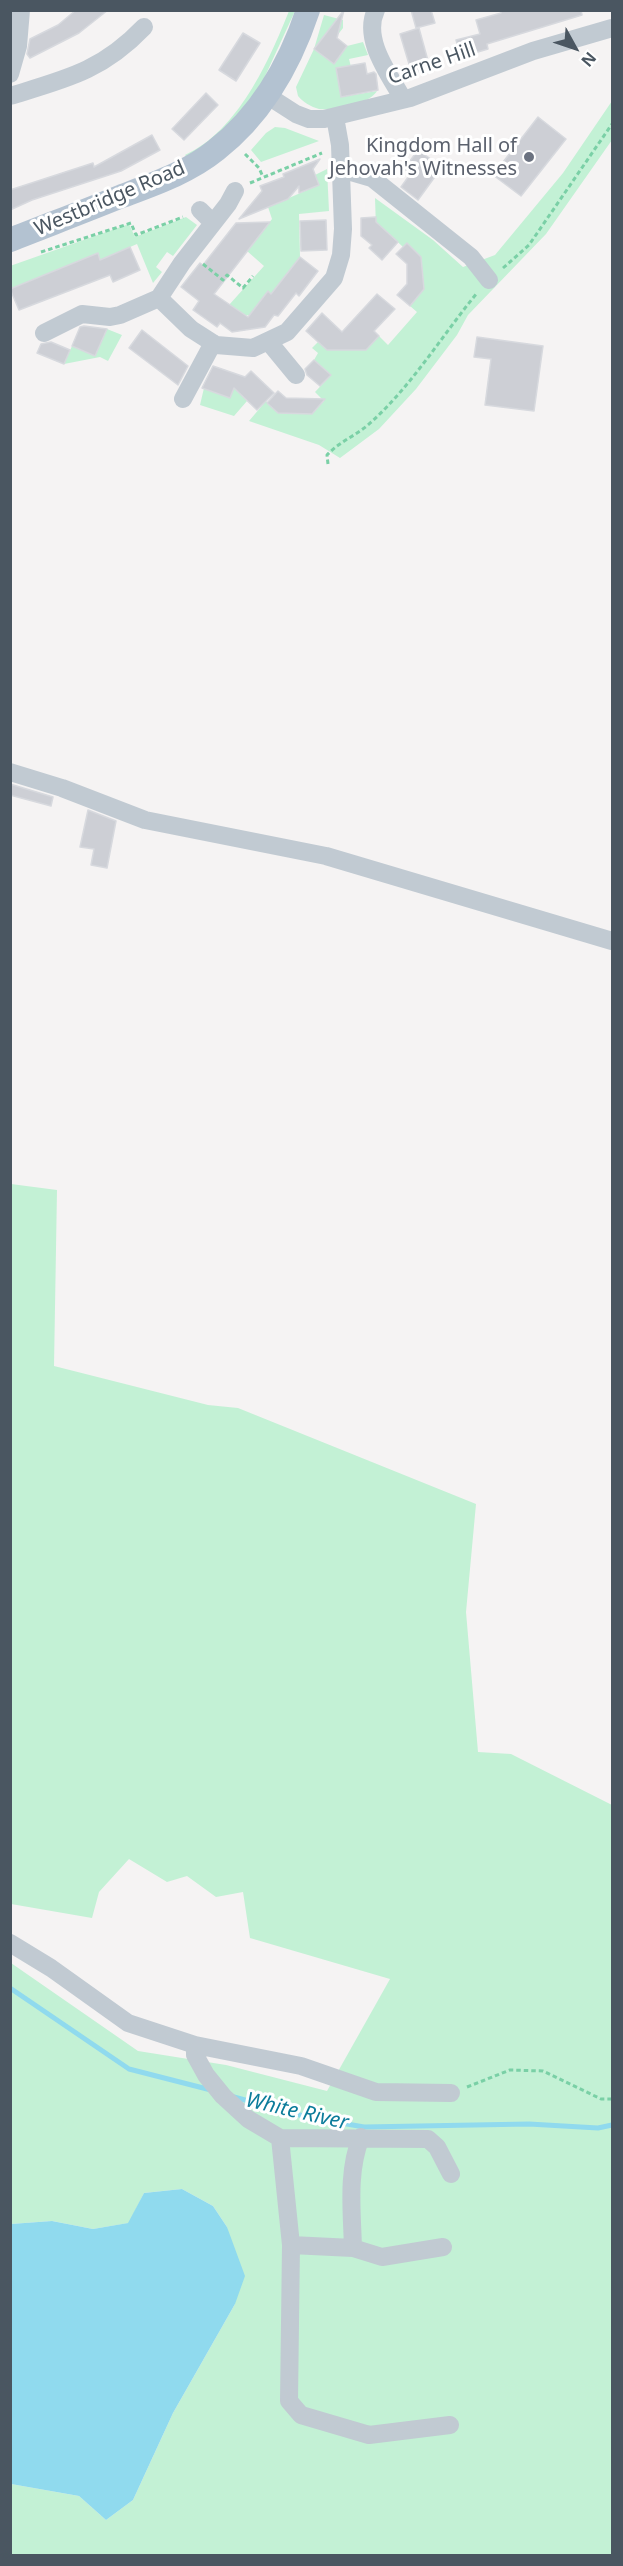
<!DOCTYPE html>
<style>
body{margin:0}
#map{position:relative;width:623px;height:2566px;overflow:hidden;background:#f5f3f3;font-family:"Noto Sans",sans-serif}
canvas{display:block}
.frame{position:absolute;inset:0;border:12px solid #4a5661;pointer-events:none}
.north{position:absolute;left:545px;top:18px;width:60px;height:60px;-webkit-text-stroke:4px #fff;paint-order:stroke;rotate:130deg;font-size:16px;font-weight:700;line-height:24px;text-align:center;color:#4a5661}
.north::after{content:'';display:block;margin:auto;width:21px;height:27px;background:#4a5661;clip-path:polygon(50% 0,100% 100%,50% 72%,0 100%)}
</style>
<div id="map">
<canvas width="623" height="2566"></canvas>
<div class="frame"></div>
<div class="north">N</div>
</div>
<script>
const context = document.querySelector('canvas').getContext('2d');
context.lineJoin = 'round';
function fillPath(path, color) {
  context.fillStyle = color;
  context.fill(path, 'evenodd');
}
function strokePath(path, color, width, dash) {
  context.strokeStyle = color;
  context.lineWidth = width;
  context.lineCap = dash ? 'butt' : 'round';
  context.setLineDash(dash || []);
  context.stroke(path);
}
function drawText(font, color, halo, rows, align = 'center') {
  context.font = font + ' "Noto Sans",sans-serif';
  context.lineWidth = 6;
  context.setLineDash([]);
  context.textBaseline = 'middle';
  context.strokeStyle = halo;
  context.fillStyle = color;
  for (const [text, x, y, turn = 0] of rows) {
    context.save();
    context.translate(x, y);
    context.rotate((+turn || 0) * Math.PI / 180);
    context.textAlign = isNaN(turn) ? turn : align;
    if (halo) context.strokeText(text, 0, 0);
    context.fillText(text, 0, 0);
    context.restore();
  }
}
fillPath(new Path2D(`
 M289,11H295L261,85L249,105L190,161L185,155C238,131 269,61 289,11Z
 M324,15L343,20V28L336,37L314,49L334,64L347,46L363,42L368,55L349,59L353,75L338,78L341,97L377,91C370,104 333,111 319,109C311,107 303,102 298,96L296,87L314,49Z
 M612,101V140L546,234L468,315L457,335L416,389L379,429L340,458L319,445L249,421L266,401L278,413L312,414L324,401L315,392L331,375L314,360L318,353L312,348L320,340L331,350H365L379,336L388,345L417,312L410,306L424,289L421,257L407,243L403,247L385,230L376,228L375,198L433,240L463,267L495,255L563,173Z
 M275,127L285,128L319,141L261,162L251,150L266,133Z
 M327,169L329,211L299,214L300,257L281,281L274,295L267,292L254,315L234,316L229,305L264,266L247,251L272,219L268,207L319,185L315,175Z
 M186,217L197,225L173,256L167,252L156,267L162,272L153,283L137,244L100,260L98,254L11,289L10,266L129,224L135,237Z
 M107,329L122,335L108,361L100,357L64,364L72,346L95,356Z
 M204,388L230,398L234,388L247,401L234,416L200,405Z
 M11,1184L57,1190L54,1366L208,1405L238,1408L476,1504L466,1612L478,1752L511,1754L612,1805V2555H11V2484L79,2496L106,2520L133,2500L173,2413L235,2304L227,2227L213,2206L182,2189L144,2193L129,2223L93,2229L52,2221L11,2224V1963L138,2051L226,2065L327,2091L390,1979L250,1938L243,1892L216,1897L187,1876L167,1882L129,1859L99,1892L92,1918L11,1904Z`), '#c3f1d5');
fillPath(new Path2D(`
 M182,2189L213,2206L227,2227L245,2276L235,2304L173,2413L133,2500L106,2520L79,2496L11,2484V2224L52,2221L93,2229L128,2223L144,2193Z`), '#90daee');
strokePath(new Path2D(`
 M10,1988L129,2069L211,2090
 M234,2097L307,2117L364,2127L529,2124L598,2128L612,2125`), '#90daee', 5);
const building = new Path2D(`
 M76,10H108L79,33L30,58L27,54L30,39L58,25Z
 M344,10L337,38L347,46L334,64L314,49Z
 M411,10H431L435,23L416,28Z
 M501,10H581L582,15L487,44L488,49L461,57L456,40L480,34L476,20L501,13Z
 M419,28L430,68L412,74L400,34Z
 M243,33L260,43L236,81L219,70Z
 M365,63L367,74L374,72L376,74L378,90L341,97L336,68Z
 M206,93L218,105L184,140L172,129Z
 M538,117L566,139L521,196L493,175Z
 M152,135L160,150L121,171L32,200L10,210V190L93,163L94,167Z
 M418,150L442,167L418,200L401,187L411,173L404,169Z
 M320,159L313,169L319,185L299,193V186L288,199L239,219L262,191L260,186L284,177L283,174Z
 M376,217V222L398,242L382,260L369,248L372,245L361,236V218Z
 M326,220L327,250L301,251L300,221Z
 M270,222L214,294L248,317L268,291L271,294L300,257L318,271L299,296L296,293L278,316L274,315L265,327L232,332L220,323L217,327L193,310L199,301L181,287L200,263L203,265L236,223Z
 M407,243L421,257L424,289L410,306L397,295L407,284V264L396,254Z
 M130,247L140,270L113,282L110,275L19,310L10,289L98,253L100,260Z
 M377,294L395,309L374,331L379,336L366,350H327L306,331L322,313L342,332Z
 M84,326L107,329L95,356L72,346L80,327Z
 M142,330L188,366L178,385L129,348Z
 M477,337L543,346L534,411L485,405L491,359L474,357Z
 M51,342L70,350L64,364L37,353L41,344Z
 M314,360L331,375L320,386L307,375L305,369Z
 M213,366L245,377L251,371L274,393L257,410L234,388L230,398L202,388Z
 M278,391L286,398L325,399L312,414L278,413L267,403Z
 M10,784L53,797L51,806L10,795Z
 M88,810L116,821L107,868L91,865L94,849L80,847Z`);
fillPath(building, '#cdcfd5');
strokePath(building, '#d7d9de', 1.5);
strokePath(new Path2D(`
 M245,154L259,168L263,177
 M250,183L322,153
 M41,252L131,223L136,235L183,217
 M203,264L223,280L227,275L243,288L253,276
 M503,268L529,245L612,124
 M328,464L327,455C339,442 355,436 368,425C411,387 441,337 477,293
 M467,2087L510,2070L543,2071L601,2099H612`), '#7ad0a6', 3, [4.5, 3]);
strokePath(new Path2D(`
 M376,10C362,39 389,74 403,99
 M10,74L18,46L21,10
 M10,96C66,79 102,71 144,27
 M268,96L296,114L309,119H324L410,98L533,51L612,28
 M341,169L372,178L471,257L489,280
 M200,210L213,223
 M159,298L191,329L216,345L253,348L287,332L334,278L341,255L343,229L340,145L335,117
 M44,333L82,314L110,317L120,315L159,298L182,263L228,204L235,191
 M268,341L296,375
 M183,399L213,343
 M10,772L62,788L145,820L326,856L612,941
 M10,1943L51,1968L128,2023L195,2045L301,2066L376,2092L451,2093
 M195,2045V2055L206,2075L223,2096L248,2119L280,2138L428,2139L437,2147L451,2174
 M280,2138L291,2245L289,2401L301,2415L369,2435L450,2425
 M291,2245L353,2248L382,2257L443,2247
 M353,2248C352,2211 347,2172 361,2137`), '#c1cad2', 18);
strokePath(new Path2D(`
 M10,240C48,225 85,211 122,196C154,184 189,172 216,150C261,115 290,64 308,10`), '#b3c2d1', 24);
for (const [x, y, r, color] of [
 [529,157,6,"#6b7280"]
]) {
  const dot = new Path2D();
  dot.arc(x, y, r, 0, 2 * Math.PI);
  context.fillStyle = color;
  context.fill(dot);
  strokePath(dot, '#fff', 2);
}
drawText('20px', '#4a5661', '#fff', [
 ["Carne Hill",432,64,-19],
 ["Westbridge Road",110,199,-23]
]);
drawText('20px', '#5b616d', '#fff', [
 ["Kingdom Hall of",517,146],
 ["Jehovah's Witnesses",517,169]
], 'right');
drawText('italic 21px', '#0c7c9b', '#fff', [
 ["White River",297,2112,13]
]);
</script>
